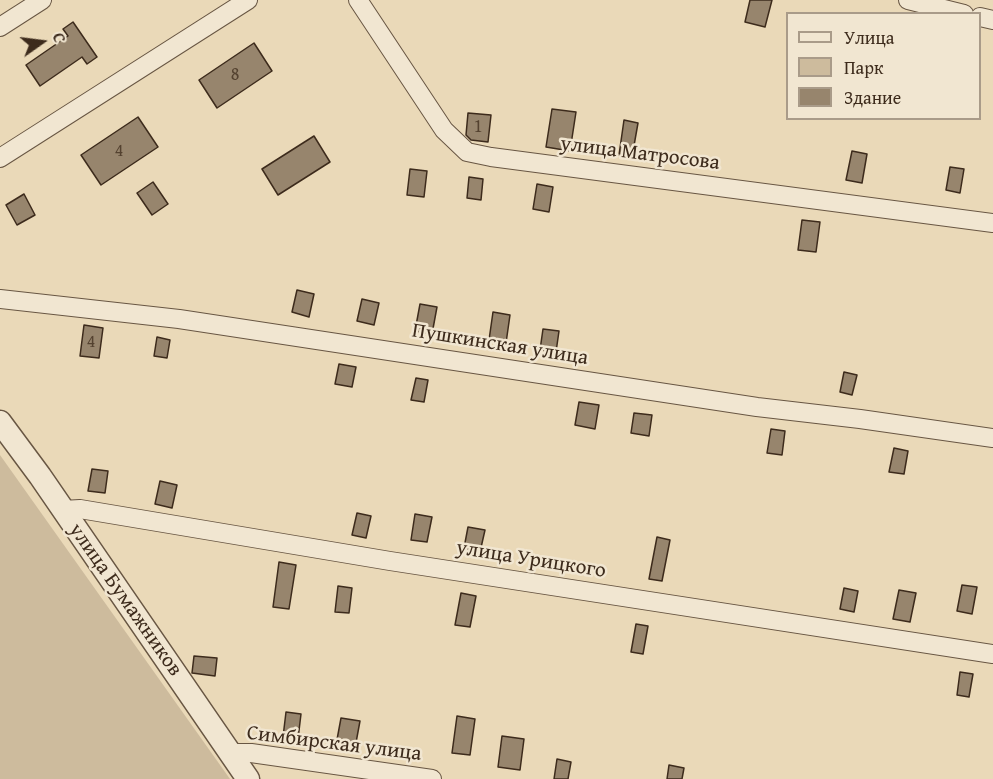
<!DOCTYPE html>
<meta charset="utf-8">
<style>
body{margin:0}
#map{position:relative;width:993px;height:779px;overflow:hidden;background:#ead9b8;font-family:"Gentium Book Plus",serif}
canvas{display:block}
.legend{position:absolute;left:786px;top:12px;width:195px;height:108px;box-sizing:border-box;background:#f1e6d1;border:2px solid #a99b89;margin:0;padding:8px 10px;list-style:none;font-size:18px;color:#3d2b1c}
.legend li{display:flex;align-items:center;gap:12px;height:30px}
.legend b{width:30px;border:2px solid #a99b89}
.north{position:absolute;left:12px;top:12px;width:60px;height:60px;-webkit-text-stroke:4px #f1e6d1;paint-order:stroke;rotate:76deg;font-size:16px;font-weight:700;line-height:24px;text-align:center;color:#3d2b1c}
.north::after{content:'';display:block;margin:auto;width:21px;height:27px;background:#3d2b1c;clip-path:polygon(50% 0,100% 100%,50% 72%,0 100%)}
</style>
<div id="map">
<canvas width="993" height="779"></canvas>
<ul class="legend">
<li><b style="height:8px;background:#f1e6d1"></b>Улица</li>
<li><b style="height:16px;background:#cdbb9d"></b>Парк</li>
<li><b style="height:16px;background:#97856d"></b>Здание</li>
</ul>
<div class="north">С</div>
</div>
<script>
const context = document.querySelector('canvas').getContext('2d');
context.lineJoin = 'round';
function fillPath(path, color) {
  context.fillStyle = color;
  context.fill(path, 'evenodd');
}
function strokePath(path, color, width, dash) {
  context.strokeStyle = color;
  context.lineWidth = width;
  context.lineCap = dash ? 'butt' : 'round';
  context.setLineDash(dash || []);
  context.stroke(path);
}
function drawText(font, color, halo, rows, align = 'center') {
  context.font = font + ' "Gentium Book Plus",serif';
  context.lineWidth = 5;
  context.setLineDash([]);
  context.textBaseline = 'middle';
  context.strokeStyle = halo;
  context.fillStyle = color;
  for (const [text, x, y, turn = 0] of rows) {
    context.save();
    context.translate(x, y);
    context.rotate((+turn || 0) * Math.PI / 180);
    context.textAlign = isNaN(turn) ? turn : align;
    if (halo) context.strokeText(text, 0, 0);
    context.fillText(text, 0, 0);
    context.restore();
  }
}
fillPath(new Path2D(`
 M0,455L230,779H0Z`), '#cdbb9d');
const building = new Path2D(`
 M750,0H772L765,27L745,22Z
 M73,22L97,57L87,64L82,57L40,86L26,65L68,36L63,29Z
 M254,43L272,71L217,108L199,80Z
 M552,109L576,112L570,151L546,147Z
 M468,113L491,115L488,142L471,140L466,135Z
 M138,117L158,147L101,185L81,155Z
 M624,120L638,123L632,157L619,155Z
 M314,136L330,162L278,195L262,169Z
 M852,151L867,154L862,183L846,180Z
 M950,167L964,169L960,193L946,190Z
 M410,169L427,171L424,197L407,195Z
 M469,177L483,179L481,200L467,198Z
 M153,182L168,204L152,215L137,193Z
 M537,184L553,187L549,212L533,209Z
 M24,194L35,215L17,225L6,205Z
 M802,220L820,222L816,252L798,250Z
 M297,290L314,294L309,317L292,312Z
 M362,299L379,303L374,325L357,321Z
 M420,304L437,307L432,334L415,331Z
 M493,312L510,315L506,343L489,340Z
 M84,325L103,328L99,358L80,356Z
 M543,329L559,331L556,352L540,350Z
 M157,337L170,340L167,358L154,356Z
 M339,364L356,367L352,387L335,384Z
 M844,372L857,375L852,395L840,392Z
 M416,378L428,380L424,402L411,400Z
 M579,402L599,405L595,429L575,425Z
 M634,413L652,415L649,436L631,433Z
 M771,429L785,431L782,455L767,453Z
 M894,448L908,451L904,474L889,472Z
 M92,469L108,471L105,493L88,491Z
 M160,481L177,485L172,508L155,504Z
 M357,513L371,516L366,538L352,535Z
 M415,514L432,517L427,542L411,540Z
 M468,527L485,530L480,552L464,548Z
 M657,537L670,540L662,581L649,579Z
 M279,562L296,565L289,609L273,607Z
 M962,585L977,587L972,614L957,611Z
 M338,586L352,588L349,613L335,612Z
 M844,588L858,591L854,612L840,609Z
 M899,590L916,593L910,622L893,619Z
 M461,593L476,596L470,627L455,625Z
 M636,624L648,626L643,654L631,652Z
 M194,656L217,658L215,676L192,673Z
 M960,672L973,674L969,697L957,695Z
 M286,712L301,714L298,739L283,737Z
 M457,716L475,719L470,755L452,753Z
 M341,718L360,721L355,748L336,745Z
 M502,736L524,739L520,770L498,767Z
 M557,759L571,762L568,779H554Z
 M669,765L684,768L682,779H667Z`);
fillPath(building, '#97856d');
strokePath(building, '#3d2b1c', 1.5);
const minor = new Path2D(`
 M358,0L444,130L467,152L491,157L993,223
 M908,0L964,14
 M980,17L993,20
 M0,27L42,0
 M0,158L248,0
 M0,299L179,319L757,407L860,419L993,438
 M63,510L80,509L390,561L993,654
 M231,753H251L432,779`);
const tertiary = new Path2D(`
 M0,422L40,476L248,779`);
strokePath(minor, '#685643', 20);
strokePath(tertiary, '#685643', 25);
strokePath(minor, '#f1e6d1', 18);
strokePath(tertiary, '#f1e6d1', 22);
drawText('18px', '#544230', null, [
 ["8",235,75],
 ["1",478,127],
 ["4",119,151],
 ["4",91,342]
]);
drawText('21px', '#3d2b1c', '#f1e6d1', [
 ["улица Матросова",640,154,7],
 ["Пушкинская улица",500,345,9],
 ["улица Урицкого",531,560,9],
 ["улица Бумажников",125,600,55],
 ["Симбирская улица",334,744,7]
]);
</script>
